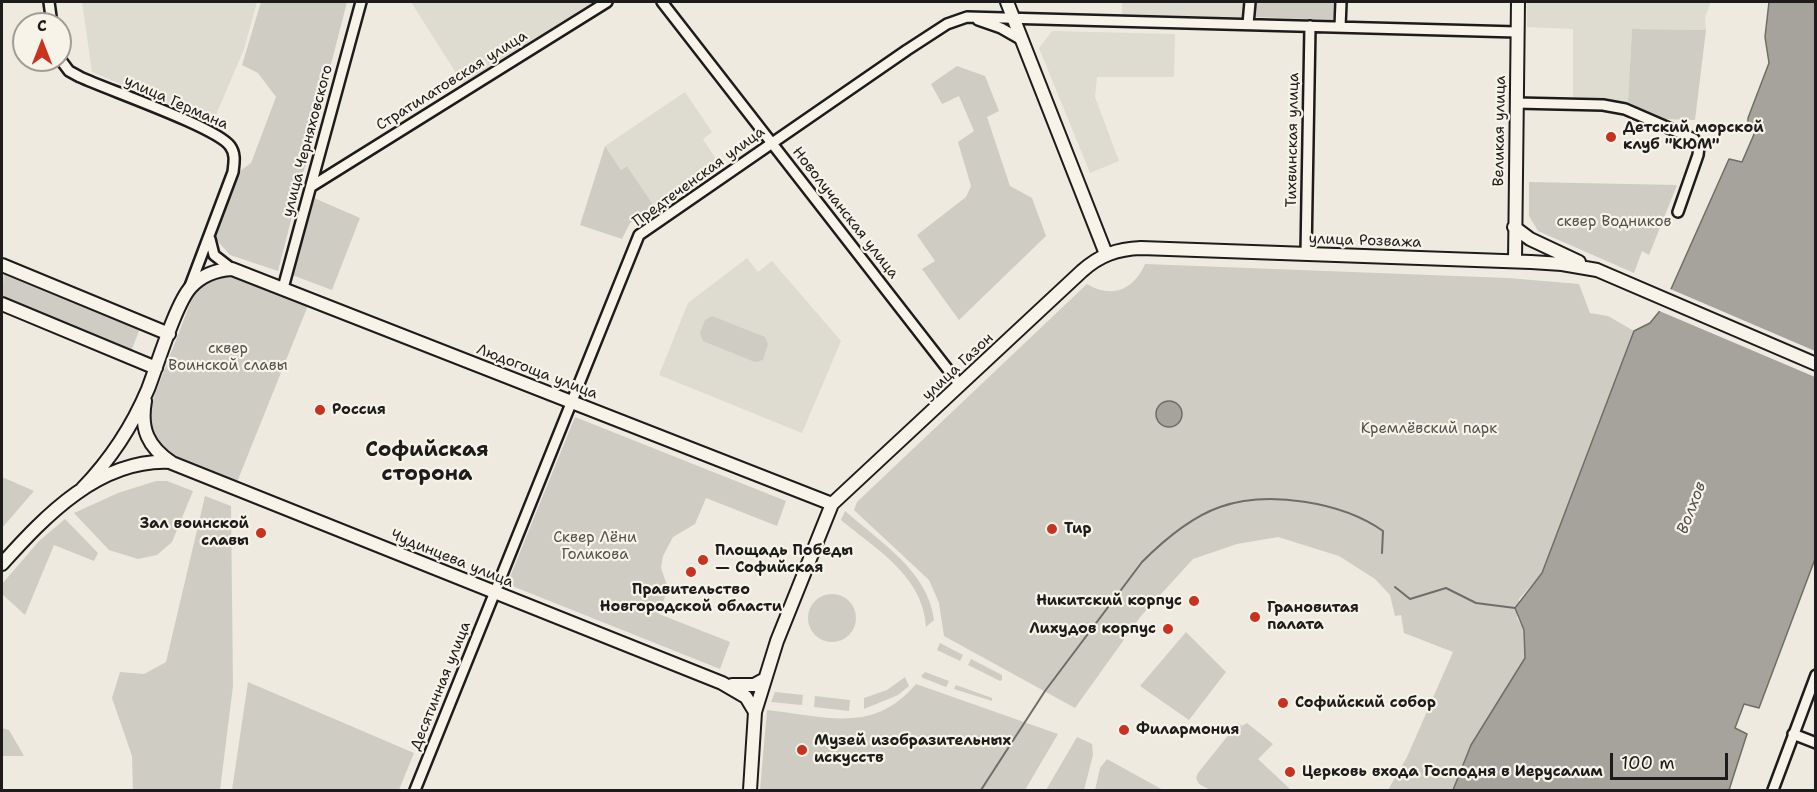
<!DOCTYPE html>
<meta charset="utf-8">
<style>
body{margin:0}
#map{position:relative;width:1817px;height:792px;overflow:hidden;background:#eeeae0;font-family:"Shantell Sans",sans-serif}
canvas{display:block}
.frame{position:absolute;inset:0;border:3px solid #1c1c1c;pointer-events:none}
.north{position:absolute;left:12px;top:12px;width:60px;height:60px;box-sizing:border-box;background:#f7f3e8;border:2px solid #9f9d96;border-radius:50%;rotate:0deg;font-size:16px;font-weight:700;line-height:24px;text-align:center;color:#1c1c1c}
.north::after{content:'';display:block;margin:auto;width:21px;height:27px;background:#c8321e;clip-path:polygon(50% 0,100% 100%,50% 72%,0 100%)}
.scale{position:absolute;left:1610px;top:753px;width:118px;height:27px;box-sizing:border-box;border:3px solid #1c1c1c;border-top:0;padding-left:8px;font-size:18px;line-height:21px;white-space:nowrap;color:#1c1c1c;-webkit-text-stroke:4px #f7f3e8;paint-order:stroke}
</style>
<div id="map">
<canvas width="1817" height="792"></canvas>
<div class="frame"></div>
<div class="north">С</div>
<div class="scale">100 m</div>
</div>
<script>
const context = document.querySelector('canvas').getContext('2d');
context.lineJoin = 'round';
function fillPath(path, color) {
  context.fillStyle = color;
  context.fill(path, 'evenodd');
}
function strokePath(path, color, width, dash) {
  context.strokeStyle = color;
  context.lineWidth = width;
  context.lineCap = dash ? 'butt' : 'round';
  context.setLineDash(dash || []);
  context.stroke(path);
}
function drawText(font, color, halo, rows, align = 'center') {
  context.font = font + ' "Shantell Sans",sans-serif';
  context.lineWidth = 4.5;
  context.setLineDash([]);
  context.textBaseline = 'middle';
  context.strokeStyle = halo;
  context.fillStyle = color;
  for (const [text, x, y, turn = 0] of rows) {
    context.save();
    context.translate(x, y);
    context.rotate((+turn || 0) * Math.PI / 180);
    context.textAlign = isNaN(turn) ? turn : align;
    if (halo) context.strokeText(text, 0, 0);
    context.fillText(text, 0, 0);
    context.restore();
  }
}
fillPath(new Path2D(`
 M82,2H257L244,49L213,122L92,72Z
 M411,2H594L463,84Z
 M1122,2H1244L1242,18L1122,14Z
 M1527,2H1711L1705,17L1706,30L1632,29L1628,102L1573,97V29L1527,27Z
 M1052,31L1175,34L1174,77H1097L1095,97L1119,161L1090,173L1039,48Z
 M685,92L712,132L703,139L718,162L654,206L627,166L621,170L605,146Z
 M747,258L758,272L772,261L841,341L802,433L659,375L688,303Z`), '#dedbd1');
fillPath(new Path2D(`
 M261,2H347L278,271L230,255L214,237L215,228L236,174L251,163L276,97L258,73L242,65Z
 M1256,2H1336L1333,20L1254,17Z
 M1632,29L1706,30L1695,120L1659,119L1628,102Z
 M957,66L985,76L999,111L987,117L1010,186L1032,198L1046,236L959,320L922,269L935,261L917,235L966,197L971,186L958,142L974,131L959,96L942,104L931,84Z
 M605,146L621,170L627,166L654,206L630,223L622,239L580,225Z
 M1529,182L1677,185L1649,255L1642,251L1634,273L1538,231L1529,216Z
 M314,198L360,218L332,290L292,275Z
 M1145,264L1508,278L1579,284L1590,313L1608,316L1634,331L1542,573L1519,599L1517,618L1524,630L1525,658L1471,745L1453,790H1388L1407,757L1453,652L1404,633L1401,615L1395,616L1390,595L1375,579L1339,556L1278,537L1237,544L1193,559L1141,616L1075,708L944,636L939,603L929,580L854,510L857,502L1087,284C1111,299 1134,290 1145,264Z
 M4,270L141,326L130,354L2,301Z
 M233,275L309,303L237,482C198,466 139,455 153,399L195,291L211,279Z
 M712,316L765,337L768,344L763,360L755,362L703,341L700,333L705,320Z
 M575,417L786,501L777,526L706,498L695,524L673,537L663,556L661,568L668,588L659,614L730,642L720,669L507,584Z
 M2,477L34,491L2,528Z
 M156,481H167L193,491L172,542L157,555L138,559L109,550L74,513L118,493Z
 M205,496L231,506L233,686L220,790H133L132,756L112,698L120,672L144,674L166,662Z
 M845,511C880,542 928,571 934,620L926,627C923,576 877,550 841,520Z
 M65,519L98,553L94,561L54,545L25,615L2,594V584L39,541Z
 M808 618a24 24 0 1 1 48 0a24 24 0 1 1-48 0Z
 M1186,632L1226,672L1189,720L1140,686Z
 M940,643L963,655L960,661L937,650Z
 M971,659L1002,675V680L1000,681L968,665Z
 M925,672L949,681L946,687L923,678L921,676Z
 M905,677L909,686L898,695L864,709V698L887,690Z
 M248,682L414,753L399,790H232Z
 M916,684L1058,734L1025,790H760L767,710C825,716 873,735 916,684Z
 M956,685L992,698V701L954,689Z
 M775,692L803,695L802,705L771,702Z
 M815,696L850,700L849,711L814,707Z
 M1238,723L1242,726L1247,723L1273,744L1258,759L1291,790H1210L1199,784L1196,778L1198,773Z
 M2,728L9,730L24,756H2Z
 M1077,737L1092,744L1093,755L1084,790H1046Z
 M1107,759L1163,790H1095L1100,768Z`), '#cfccc3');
const water = new Path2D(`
 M1769,2H1815V559L1759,708L1744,704L1735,728L1747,734L1729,790H1453L1471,745L1525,658L1524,630L1515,608L1542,573L1634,331L1650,323L1663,307L1729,159L1742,162L1755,132L1748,128V118L1769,63L1765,37Z
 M1156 414a13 13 0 1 1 26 0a13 13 0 1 1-26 0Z`);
fillPath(water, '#a6a39d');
strokePath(water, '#6f6d69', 1.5);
fillPath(new Path2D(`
 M1668,288L1815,351V377L1657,310Z`), '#eeeae0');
strokePath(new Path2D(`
 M1395,587L1410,599L1446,588L1476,603L1515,608
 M981,790L1045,691L1142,562C1163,541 1191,517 1220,507C1268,490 1342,502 1383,531L1382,553`), '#6f6d69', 2);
const minor = new Path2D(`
 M49,2L52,24
 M662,2L960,385
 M978,20L1001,28L1022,40
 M1248,24L1250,2
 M1340,27L1341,2
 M60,59L69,71L80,77C108,90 216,127 230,146C236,154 234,163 233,172L190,286
 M1516,103L1603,105L1625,109L1694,139L1699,147L1698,155L1678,212
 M312,186L607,2
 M210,239L214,255L232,269
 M1306,254L1310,26
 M283,288L361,2
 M1793,734L1816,743
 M415,790L639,235L907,50L947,24L967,17L1517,32
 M1773,790L1816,675`);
const major = new Path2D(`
 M1007,2L1106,254
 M1514,227L1530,239L1579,262
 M1515,261L1518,2
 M2,265L169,334
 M2,304L156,368
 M145,401C140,429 148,447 172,463L722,683L746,697L755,712
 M82,489C110,460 132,427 148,389C157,366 176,303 191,287C202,275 215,270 232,269L832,504
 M2,564C45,516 100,458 171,462
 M732,685H754L765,679
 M750,790L755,712L777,641L832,504L1082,271C1100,255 1117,249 1141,248L1531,262L1562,264L1597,270L1816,364`);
strokePath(minor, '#1c1c1c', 14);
strokePath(major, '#1c1c1c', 16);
strokePath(minor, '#f7f3e8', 9);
strokePath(major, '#f7f3e8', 12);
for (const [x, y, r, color] of [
 [1611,137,6,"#c8321e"],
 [320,410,6,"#c8321e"],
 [1052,529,6,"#c8321e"],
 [261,533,6,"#c8321e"],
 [703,560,6,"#c8321e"],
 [691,572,6,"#c8321e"],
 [1194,601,6,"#c8321e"],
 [1255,617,6,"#c8321e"],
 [1168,629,6,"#c8321e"],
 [1283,703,6,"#c8321e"],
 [1124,730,6,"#c8321e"],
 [802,750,6,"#c8321e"],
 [1290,772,6,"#c8321e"]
]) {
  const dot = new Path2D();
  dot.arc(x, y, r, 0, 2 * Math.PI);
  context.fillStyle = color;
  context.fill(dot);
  strokePath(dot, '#f7f3e8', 2);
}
drawText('15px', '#1c1c1c', '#f7f3e8', [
 ["Стратилатовская улица",452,81,-32],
 ["улица Германа",176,103,24],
 ["Великая улица",1500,131,-89],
 ["Тихвинская улица",1293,140,-89],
 ["улица Черняховского",308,141,-75],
 ["Предтеченская улица",699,177,-36],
 ["Новолучанская улица",845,213,52],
 ["улица Розважа",1365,241,2],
 ["улица Газон",958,367,-43],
 ["Людогоща улица",537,372,21],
 ["Чудинцева улица",452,559,22],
 ["Десятинная улица",441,686,-68]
]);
drawText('bold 15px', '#1c1c1c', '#f7f3e8', [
 ["Детский морской",1623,128],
 ["клуб \"КЮМ\"",1623,145],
 ["Россия",332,410],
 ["Зал воинской",249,524,"right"],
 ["славы",249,541,"right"],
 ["Тир",1064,529],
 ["Площадь Победы",715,551],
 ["— Софийская",715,568],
 ["Правительство",691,590,"center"],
 ["Новгородской области",691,607,"center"],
 ["Никитский корпус",1182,601,"right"],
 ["Грановитая",1267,608],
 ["палата",1267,625],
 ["Лихудов корпус",1156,629,"right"],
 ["Софийский собор",1295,703],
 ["Филармония",1136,730],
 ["Музей изобразительных",814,741],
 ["искусств",814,758],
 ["Церковь входа Господня в Иерусалим",1302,772]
], 'left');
drawText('15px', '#52514e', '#f7f3e8', [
 ["сквер Водников",1614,222],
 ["сквер",228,349],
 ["Воинской славы",228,366],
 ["Кремлёвский парк",1429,429],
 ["Сквер Лёни",595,538],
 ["Голикова",595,555]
]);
drawText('italic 16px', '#535250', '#f7f3e8', [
 ["Волхов",1692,508,-69]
]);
drawText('bold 21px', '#1c1c1c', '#f7f3e8', [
 ["Софийская",427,451],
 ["сторона",427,475]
]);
</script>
